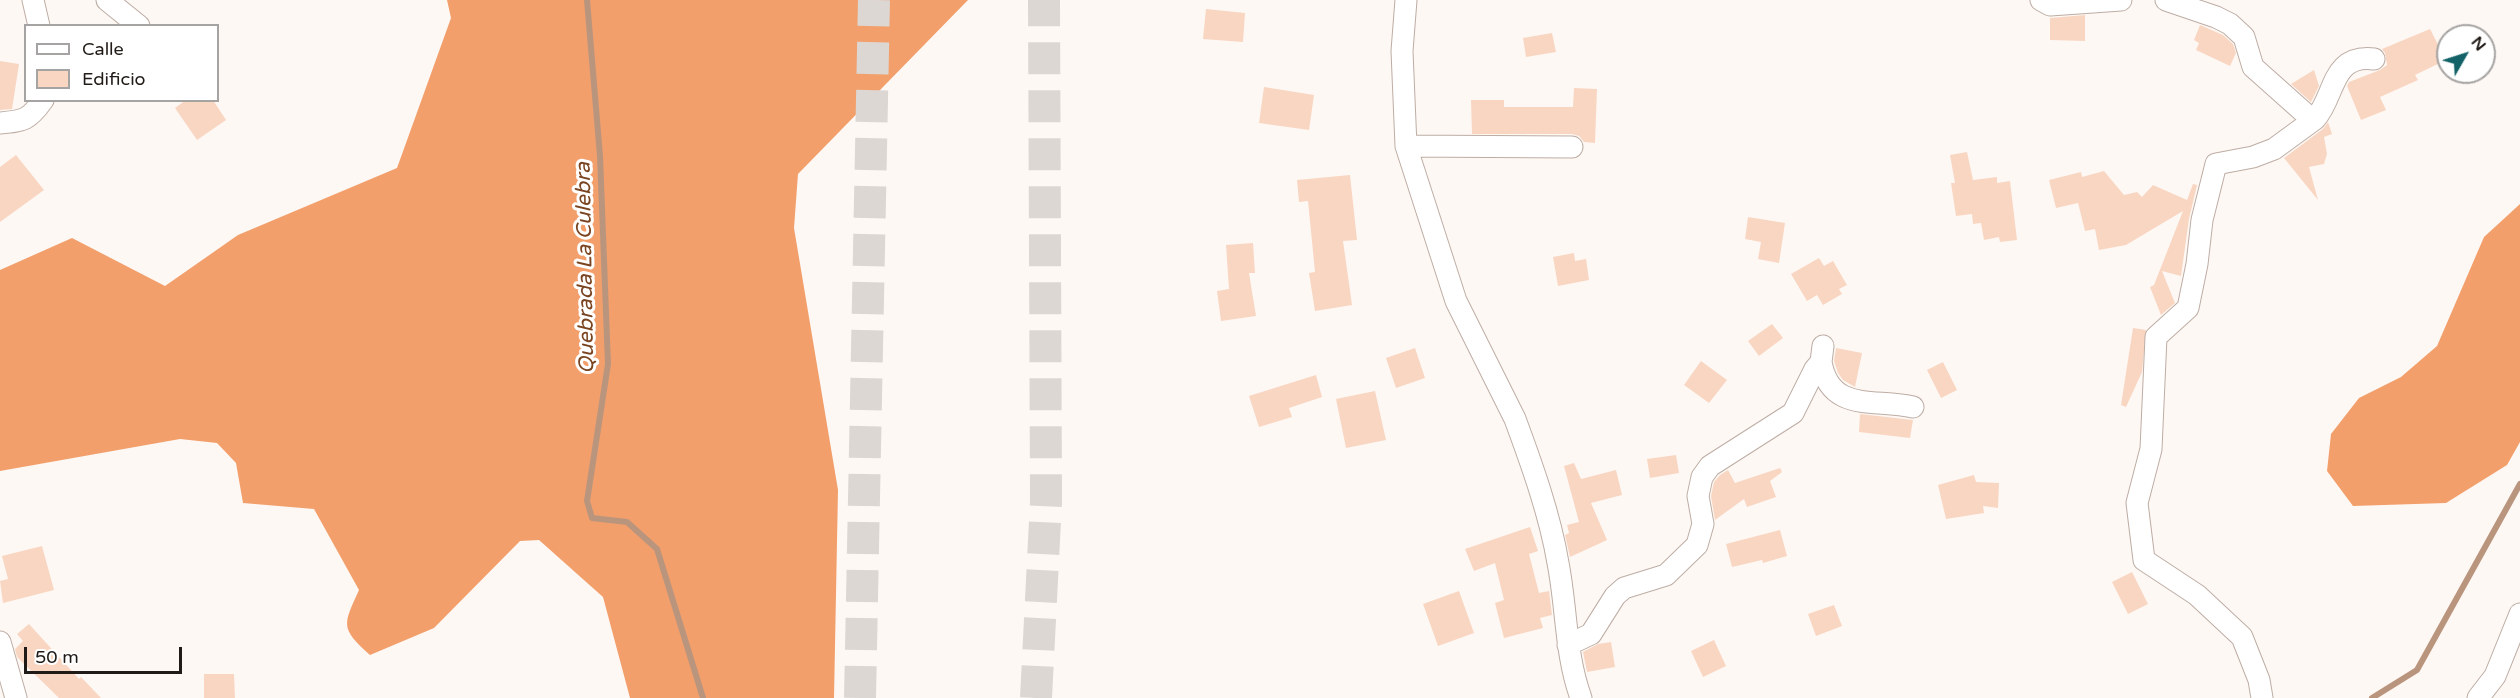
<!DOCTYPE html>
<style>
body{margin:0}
#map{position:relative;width:2520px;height:698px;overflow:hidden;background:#fef8f4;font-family:"Varela Round",sans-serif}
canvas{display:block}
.legend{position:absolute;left:24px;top:24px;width:195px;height:78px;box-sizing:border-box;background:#fff;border:2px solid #a6a4a3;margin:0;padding:8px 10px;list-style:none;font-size:18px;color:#211b18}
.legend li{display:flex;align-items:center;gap:12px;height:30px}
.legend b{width:30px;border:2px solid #a6a4a3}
.north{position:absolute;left:2436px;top:24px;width:60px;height:60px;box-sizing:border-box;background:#fff;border:2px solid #a6a4a3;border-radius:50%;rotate:51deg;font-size:16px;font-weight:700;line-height:24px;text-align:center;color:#211b18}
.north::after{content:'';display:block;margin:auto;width:21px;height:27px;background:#126268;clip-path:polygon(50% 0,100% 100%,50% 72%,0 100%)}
.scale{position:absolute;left:24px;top:647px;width:158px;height:27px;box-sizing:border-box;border:3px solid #211b18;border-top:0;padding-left:8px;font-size:18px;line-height:21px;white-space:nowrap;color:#211b18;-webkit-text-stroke:4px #fff;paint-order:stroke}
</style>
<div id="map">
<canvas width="2520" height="698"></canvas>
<ul class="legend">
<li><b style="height:8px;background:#fff"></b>Calle</li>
<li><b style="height:16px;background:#f9d6c2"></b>Edificio</li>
</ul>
<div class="north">N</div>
<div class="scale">50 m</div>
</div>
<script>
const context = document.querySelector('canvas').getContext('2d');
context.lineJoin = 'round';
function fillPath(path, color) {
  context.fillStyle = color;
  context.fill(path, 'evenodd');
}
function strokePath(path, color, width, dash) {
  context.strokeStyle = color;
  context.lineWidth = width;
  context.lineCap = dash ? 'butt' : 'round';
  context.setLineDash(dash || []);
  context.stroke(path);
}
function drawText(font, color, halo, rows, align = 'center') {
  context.font = font + ' "Varela Round",sans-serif';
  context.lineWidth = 6;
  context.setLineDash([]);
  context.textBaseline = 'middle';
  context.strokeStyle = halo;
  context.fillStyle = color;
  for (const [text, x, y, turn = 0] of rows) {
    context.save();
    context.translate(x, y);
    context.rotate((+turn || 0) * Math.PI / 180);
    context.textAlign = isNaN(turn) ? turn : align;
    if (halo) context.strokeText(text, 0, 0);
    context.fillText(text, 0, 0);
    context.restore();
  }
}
fillPath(new Path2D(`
 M447,0H968L798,174L794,228L838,490L834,698H630L603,597L539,540L520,541L434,628L370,655C340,628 343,625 359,590L314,509L243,503L236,463L217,443L180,439L0,471V270L72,238L165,286L238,235L397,168L451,18Z
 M2520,204V442L2507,465L2446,503L2353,506L2327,471L2331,434L2359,398L2401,377L2437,346L2484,237Z`), '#f29f6c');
strokePath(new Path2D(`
 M587,0L600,156L608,364L587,501L592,518L627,522L657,549L703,698
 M2372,698L2417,670L2520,484`), '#ba957e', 6);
fillPath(new Path2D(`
 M1206,9L1245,13L1243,42L1203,39Z
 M2085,15V41L2050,40V18Z
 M2200,25L2223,35L2233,44L2236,53L2230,66L2196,50L2199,43L2194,40Z
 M2430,29L2446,60L2415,75L2418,80L2380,97L2386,110L2361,120L2347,86L2349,82L2380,70L2387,65L2385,53L2382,49Z
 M1552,33L1556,52L1526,57L1523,38Z
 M0,61L19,64L12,109L0,110Z
 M2314,70L2319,86L2311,102L2291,84Z
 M1264,87L1314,95L1309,130L1259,123Z
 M1574,88L1597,89L1595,143L1584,142L1579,136L1572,134H1472L1471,100H1504V107H1573Z
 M186,100H213L226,120L197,140L175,108Z
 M2328,122L2332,134L2324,137L2327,154L2324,164L2309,167L2318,200L2284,158L2323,129Z
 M1967,152L1973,180L1997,177V183L2010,181L2017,240L2000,242L1999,237L1984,240L1981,223L1973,224L1972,214L1956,216L1951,183H1955L1950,155Z
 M16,155L44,190L0,222V167Z
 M2104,171L2124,195L2137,192L2142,197L2153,185L2187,200L2193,184L2197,185L2189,219L2181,276L2162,271L2175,303L2161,315L2150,287L2154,285L2183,211L2126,245L2099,250L2095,229L2085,231L2078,203L2056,208L2049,180L2081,172L2082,177Z
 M1350,175L1357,240L1343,241L1352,305L1315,311L1309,273L1315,272L1308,201L1299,202L1297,180Z
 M1748,217L1785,223L1779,263L1758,259L1761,242L1745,239Z
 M1253,243L1255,273H1249L1256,316L1221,321L1217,291L1229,289L1226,245Z
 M1574,253L1575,261L1586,259L1589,280L1558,286L1553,257Z
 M1819,258L1824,266L1833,261L1847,285L1839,289L1842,294L1823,305L1817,295L1807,301L1791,274Z
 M1772,324L1783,338L1759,356L1748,341Z
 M2133,328L2146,330L2142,372L2126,407L2121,405Z
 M1415,348L1425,378L1396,388L1386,358Z
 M1836,348L1862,353L1855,387L1843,380L1838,373L1834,361Z
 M1701,361L1727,380L1709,403L1684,385Z
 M1943,362L1957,390L1941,398L1927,370Z
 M1316,375L1322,397L1289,408L1292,417L1259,427L1249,396Z
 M1375,391L1386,440L1346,448L1336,399Z
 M1860,414L1913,420L1910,438L1859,432Z
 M1676,455L1679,473L1650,478L1647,459Z
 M1574,463L1581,479L1616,470L1622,495L1591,503L1607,540L1570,557L1565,535L1569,533L1567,525L1579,522L1564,466Z
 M1780,468L1782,472L1770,481L1776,497L1747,507L1744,499L1715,520L1711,496L1714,482L1720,475L1728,470L1735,483Z
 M1974,475L1976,482L1999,483L1998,508L1983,506L1984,513L1946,519L1938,485Z
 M1530,527L1538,551L1529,554L1539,593L1549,591L1552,615L1540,618L1543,628L1504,638L1495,603L1504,600L1495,563L1474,571L1465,549Z
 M1780,530L1787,556L1763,563L1762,560L1732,567L1726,544Z
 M42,546L54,590L3,603L0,581L8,579L2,556Z
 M2132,572L2148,604L2128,614L2112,582Z
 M1459,591L1474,633L1438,646L1423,604Z
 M1834,605L1842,626L1816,636L1808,614Z
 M29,624L79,679L81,677L101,698H59L17,657L15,649L23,641L17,634Z
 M1714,640L1726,666L1703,677L1691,651Z
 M1611,642L1615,667L1587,672L1583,652L1598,644Z
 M204,674H234L235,698H204Z`), '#f9d6c2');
strokePath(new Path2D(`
 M860,698L874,0
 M1036,698L1046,501L1044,0`), '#ddd7d3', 32, [32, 16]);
const minor = new Path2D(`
 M33,0L39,26
 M107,0L139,26
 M1406,0L1402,51L1406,146L1456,301L1515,419C1532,465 1550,515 1558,563C1567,609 1565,654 1581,698
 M2041,0L2050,5L2121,0
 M2166,0L2216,17L2230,24L2244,37L2253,67L2308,116L2315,119C2336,96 2330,54 2374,59
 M0,123C24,121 29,120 43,100
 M1406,146L1572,147
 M1821,362C1830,413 1874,398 1913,407
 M0,642L16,698
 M1568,645L1591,634L1615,596L1624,588L1666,575L1697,545L1703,524L1698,496L1702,477L1710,466L1793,413L1815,369L1821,362L1823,346
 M2262,698L2259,680L2242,637L2197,595L2144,560L2137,503L2151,449L2156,337L2188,308L2197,264L2202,220L2216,164L2253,157L2274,149L2315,119
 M2478,698L2495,676L2520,614`);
strokePath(minor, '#bdada4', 23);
strokePath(minor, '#fff', 21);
drawText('italic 21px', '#7a4420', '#fff', [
 ["Quebrada La Culebra",586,268,-91]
]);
</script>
